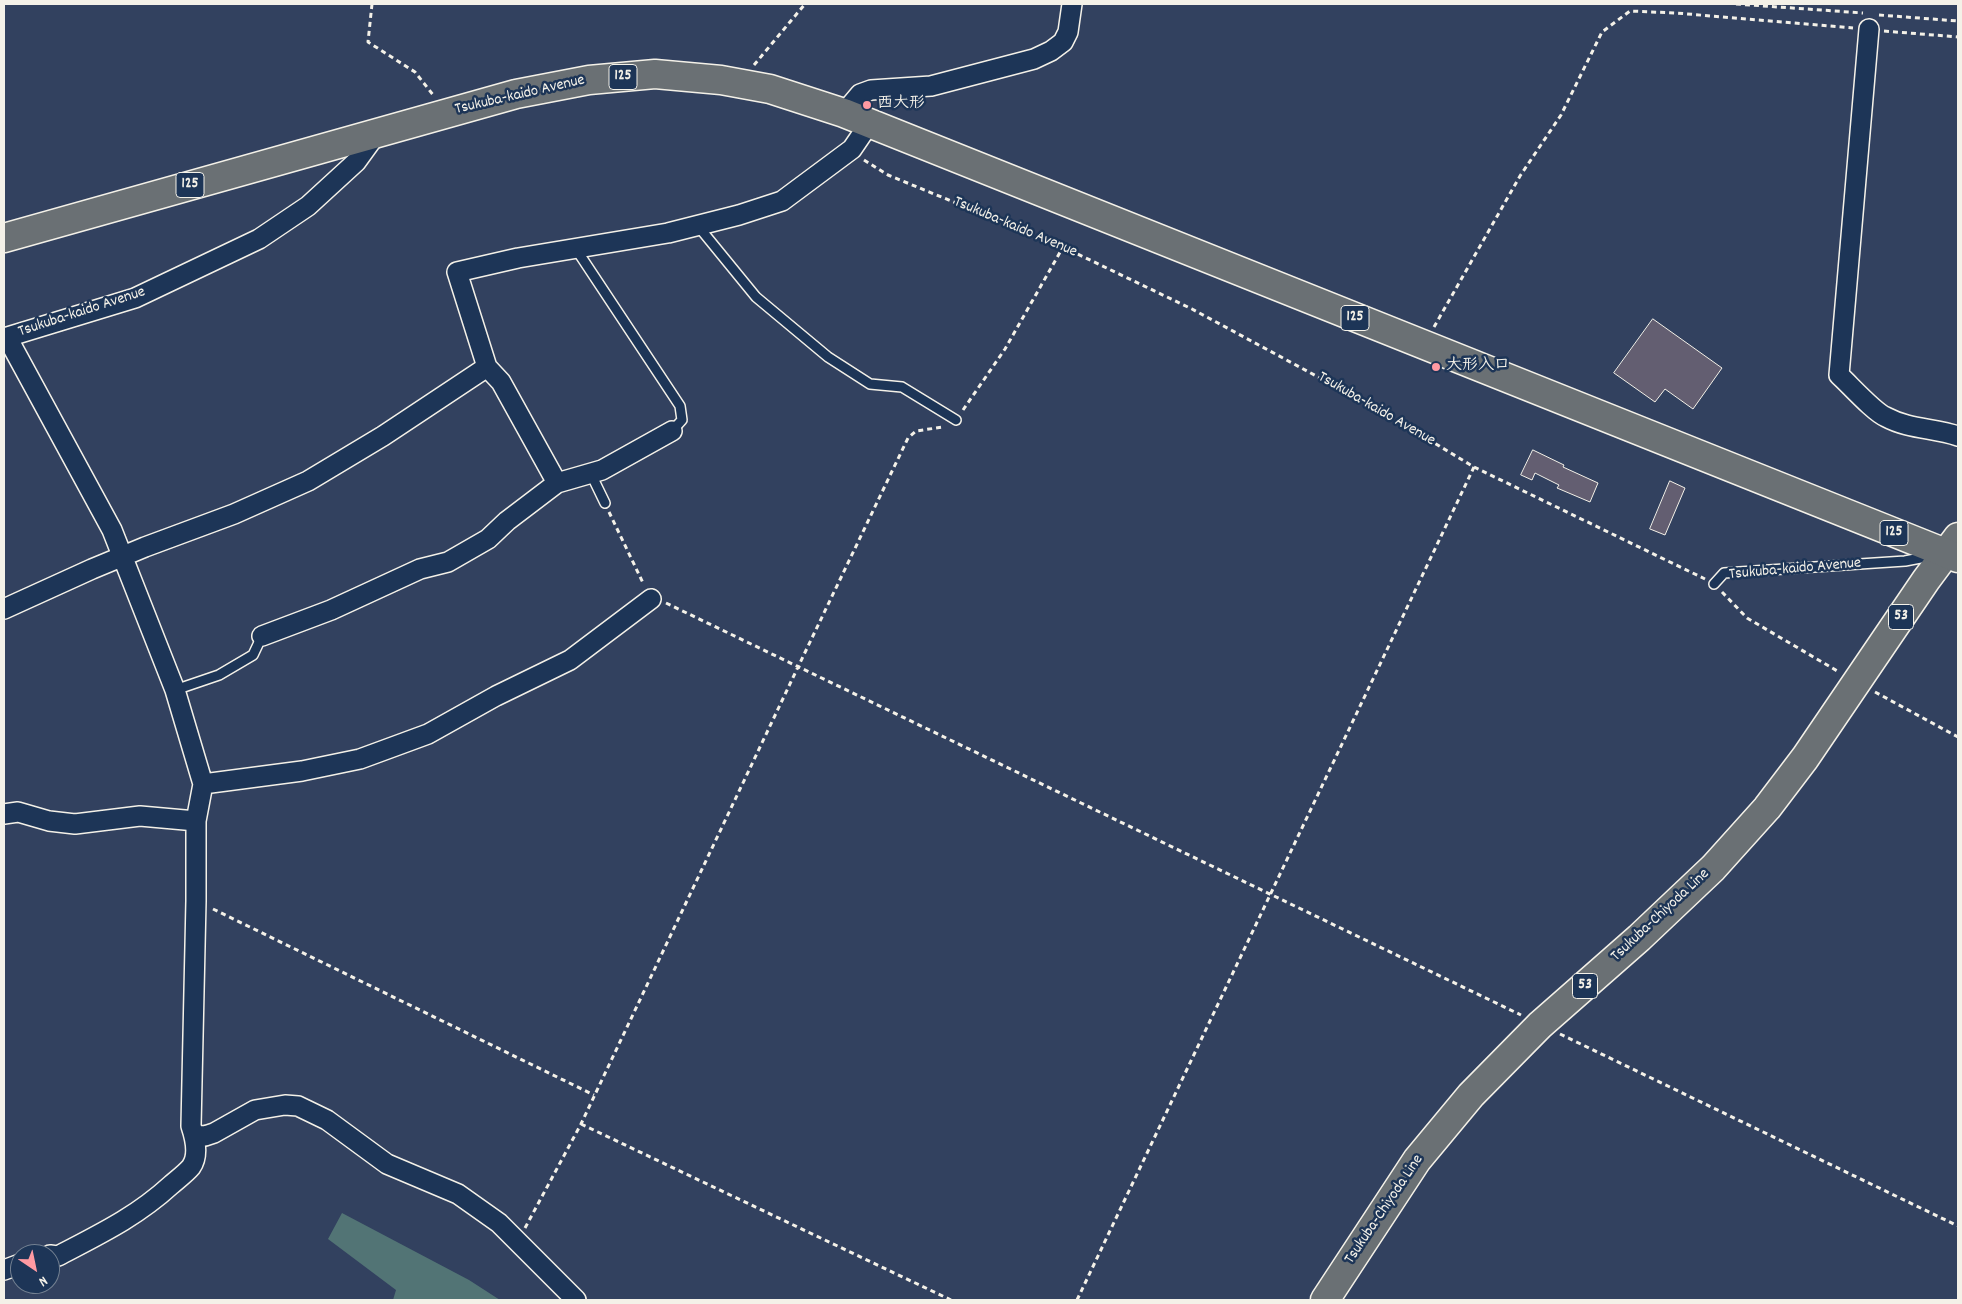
<!DOCTYPE html>
<meta charset="utf-8">
<style>
body{margin:0}
#map{position:relative;width:1962px;height:1304px;overflow:hidden;background:#32415f;font-family:Dekko,sans-serif}
canvas{display:block}
.frame{position:absolute;inset:0;border:5px solid #f4f1e8;pointer-events:none}
.north{position:absolute;left:10px;top:1244px;width:50px;height:50px;box-sizing:border-box;background:#1d3557;border:1px solid #738091;border-radius:50%;rotate:146deg;font-size:14px;font-weight:700;line-height:20px;text-align:center;color:#f4f1e8}
.north::after{content:'';display:block;margin:auto;width:18px;height:22px;background:#ff9aa2;clip-path:polygon(50% 0,100% 100%,50% 72%,0 100%)}
</style>
<div id="map">
<canvas width="1962" height="1304"></canvas>
<div class="frame"></div>
<div class="north">N</div>
</div>
<script>
const context = document.querySelector('canvas').getContext('2d');
context.lineJoin = 'round';
function fillPath(path, color) {
  context.fillStyle = color;
  context.fill(path, 'evenodd');
}
function strokePath(path, color, width, dash) {
  context.strokeStyle = color;
  context.lineWidth = width;
  context.lineCap = dash ? 'butt' : 'round';
  context.setLineDash(dash || []);
  context.stroke(path);
}
function drawText(font, color, halo, rows, align = 'center') {
  context.font = font + ' Dekko,"Klee One",sans-serif';
  context.lineWidth = 5;
  context.setLineDash([]);
  context.textBaseline = 'middle';
  context.strokeStyle = halo;
  context.fillStyle = color;
  for (const [text, x, y, turn = 0] of rows) {
    context.save();
    context.translate(x, y);
    context.rotate((+turn || 0) * Math.PI / 180);
    context.textAlign = isNaN(turn) ? turn : align;
    if (halo) context.strokeText(text, 0, 0);
    context.fillText(text, 0, 0);
    context.restore();
  }
}
fillPath(new Path2D(`
 M342,1213L469,1280L500,1300H393L396,1290L328,1239Z`), '#527475');
const building = new Path2D(`
 M1653,319L1722,368L1693,409L1665,389L1655,402L1614,373Z
 M1533,450L1564,465L1563,467L1598,483L1590,502L1557,488L1559,485L1535,473L1532,480L1521,475Z
 M1670,481L1685,488L1665,535L1650,529Z`);
fillPath(building, '#635e71');
strokePath(building, '#f4f1e8', 1);
const service = new Path2D(`
 M698,226L756,297L828,357L870,384L902,387L956,420
 M576,249L680,406L682,420L672,431
 M590,472L605,503
 M1714,584L1724,573L1905,561L1931,556
 M175,690L219,675L253,655L262,636`);
const minor = new Path2D(`
 M1869,29L1839,375C1850,385 1874,412 1886,417C1908,429 1934,428 1958,436
 M844,113L860,94L871,90L931,86L1034,59L1051,51L1063,42L1068,32L1072,4
 M7,337L112,530L175,690L203,784L196,821V901L191,1126C195,1138 199,1156 191,1167C186,1173 178,1179 171,1185C136,1217 100,1234 58,1256L50,1255
 M4,338L135,298L259,239L308,206L356,162L377,133
 M487,367L501,382L557,483
 M4,609L92,569L145,547L234,514L308,481L383,436L487,367L457,272L518,258L668,233L739,215L782,201L852,149L869,124
 M262,636L331,610L420,569L448,562L488,539L507,521L557,483L602,470L672,431
 M203,784L302,771L360,759L428,734L496,696L570,660L651,599
 M4,814L18,812L49,821L75,824L140,816L196,821
 M194,1135L205,1136L214,1133L255,1110L285,1105L298,1106L327,1120L387,1164L458,1194L499,1223L576,1300
 M4,1270L20,1264`);
const primary = new Path2D(`
 M1325,1300L1417,1160L1471,1095L1540,1025L1639,938L1713,868L1767,808L1805,758L1926,580L1958,537`);
const trunk = new Path2D(`
 M4,238L516,94L589,80L655,74L721,80L770,89L844,113L1958,558`);
strokePath(service, '#f4f1e8', 12);
strokePath(minor, '#f4f1e8', 22);
strokePath(primary, '#f4f1e8', 31);
strokePath(trunk, '#f4f1e8', 31);
strokePath(new Path2D(`
 M372,4L368,42L415,72L434,96
 M1736,4L1863,13
 M1879,15L1958,21
 M1884,31L1958,37
 M754,65L805,4
 M864,160L888,175L1063,247L1192,309L1383,412L1474,467L1705,579
 M1434,327L1520,176L1561,115L1602,32L1630,11L1676,13L1853,28
 M963,410L1005,349L1063,247
 M609,512L644,585
 M1722,592L1747,618L1839,672
 M666,603L1521,1015
 M1875,692L1958,737
 M213,909L594,1095
 M1560,1034L1958,1226
 M581,1124L951,1300
 M525,1228L581,1124L798,667L908,438L916,431L943,427
 M1077,1300L1474,467`), '#f4f1e8', 3, [5, 4]);
strokePath(service, '#1d3557', 9);
strokePath(minor, '#1d3557', 19);
strokePath(primary, '#6a7074', 28);
strokePath(trunk, '#6a7074', 28);
for (const [x, y, r, color] of [
 [867,105,5,"#ff9aa2"],
 [1436,367,5,"#ff9aa2"]
]) {
  const dot = new Path2D();
  dot.arc(x, y, r, 0, 2 * Math.PI);
  context.fillStyle = color;
  context.fill(dot);
  strokePath(dot, '#1d3557', 2);
}
for (const [x, y, w] of [
 [623,77,28],
 [190,185,28],
 [1355,318,28],
 [1894,533,28],
 [1901,617,25],
 [1585,986,25]
]) {
  const box = new Path2D();
  box.roundRect(x - w / 2, y - 12.5, w, 25, 4);
  context.fillStyle = '#1d3557';
  context.fill(box);
  strokePath(box, '#f4f1e8', 1);
}
drawText('bold 15px', '#f4f1e8', null, [
 ["125",623,77],
 ["125",190,185],
 ["125",1355,318],
 ["125",1894,533],
 ["53",1901,617],
 ["53",1585,986]
]);
drawText('16px', '#f4f1e8', '#1d3557', [
 ["Tsukuba-kaido Avenue",520,96,-13],
 ["Tsukuba-kaido Avenue",1015,228,23],
 ["Tsukuba-kaido Avenue",82,313,-18],
 ["Tsukuba-kaido Avenue",1376,410,30],
 ["Tsukuba-kaido Avenue",1795,570,-5],
 ["Tsukuba-Chiyoda Line",1661,916,-43],
 ["Tsukuba-Chiyoda Line",1385,1210,-56]
]);
drawText('bold 16px', '#f4f1e8', '#1d3557', [
 ["西大形",877,105],
 ["大形入口",1446,367]
], 'left');
</script>
